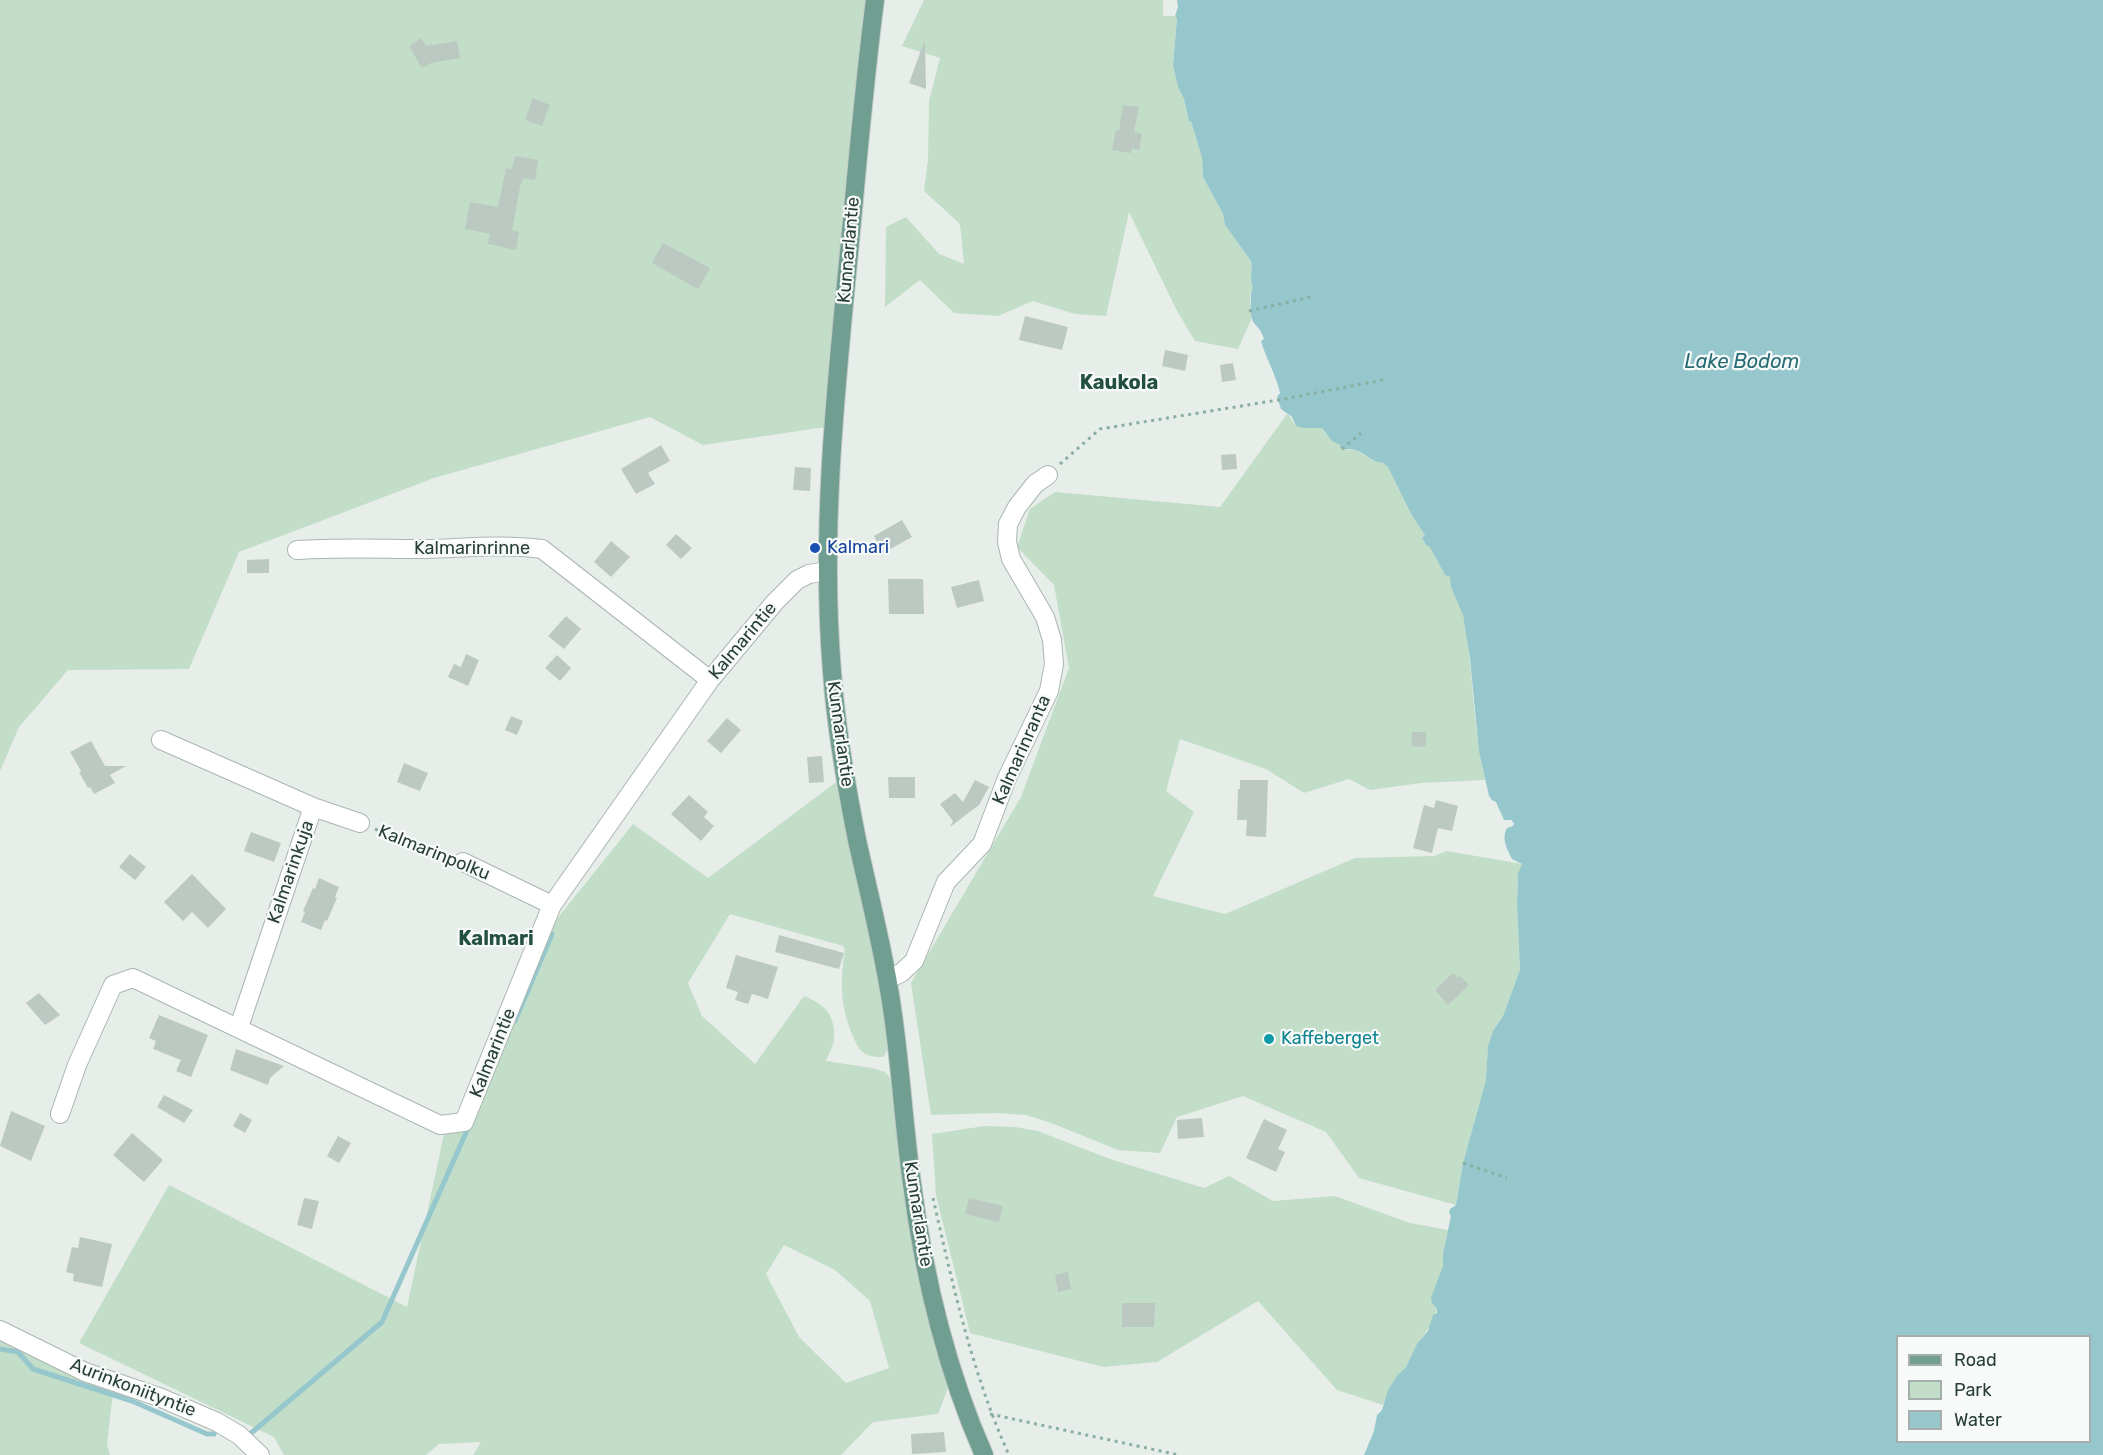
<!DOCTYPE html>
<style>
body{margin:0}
#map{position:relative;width:2103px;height:1455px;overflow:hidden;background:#e7eeea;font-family:Rubik,sans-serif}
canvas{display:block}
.legend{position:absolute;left:1896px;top:1335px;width:195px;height:108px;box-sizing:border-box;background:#f7faf9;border:2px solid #a4afab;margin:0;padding:8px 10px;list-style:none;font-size:18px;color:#273f37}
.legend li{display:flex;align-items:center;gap:12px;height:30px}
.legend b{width:30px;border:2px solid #a4afab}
</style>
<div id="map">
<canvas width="2103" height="1455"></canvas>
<ul class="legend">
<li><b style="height:8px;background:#709f91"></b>Road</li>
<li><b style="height:16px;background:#c2ddc8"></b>Park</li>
<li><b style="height:16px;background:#95c7cd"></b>Water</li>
</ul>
</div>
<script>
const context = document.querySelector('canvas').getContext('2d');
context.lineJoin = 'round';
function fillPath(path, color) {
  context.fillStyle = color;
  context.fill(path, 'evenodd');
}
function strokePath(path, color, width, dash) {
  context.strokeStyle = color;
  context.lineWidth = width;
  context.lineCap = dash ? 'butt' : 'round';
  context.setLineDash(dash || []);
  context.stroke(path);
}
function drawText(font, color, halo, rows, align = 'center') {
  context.font = font + ' Rubik,sans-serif';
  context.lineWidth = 4.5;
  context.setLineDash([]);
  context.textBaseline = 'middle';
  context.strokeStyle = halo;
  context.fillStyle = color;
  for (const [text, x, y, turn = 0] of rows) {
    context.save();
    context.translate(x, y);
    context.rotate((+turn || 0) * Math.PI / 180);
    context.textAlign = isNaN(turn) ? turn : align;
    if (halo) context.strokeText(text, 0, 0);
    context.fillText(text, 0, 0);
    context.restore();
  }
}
fillPath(new Path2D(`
 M0,0H868L826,427L703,445L650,417L434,478L239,552L189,669L68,670L19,727L0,771Z
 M924,0H1163V16H1175L1177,19L1173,65L1178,87L1184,99L1189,120L1191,121L1202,158L1203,177L1223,214L1225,225L1251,261C1253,271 1250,278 1253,288L1250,294L1251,320L1238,349L1195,341L1176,309L1129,212L1106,316L1075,314L1033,301L998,316L954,313L920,280L885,307L886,227L906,217L939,254L964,264L960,224L924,191L928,160L929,101L940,58L902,46Z
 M1287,414C1290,416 1291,419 1293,422C1300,430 1312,428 1322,428L1326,434L1340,445V448L1345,450H1355L1376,462L1383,463L1388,467L1411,514L1425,535L1422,538L1426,545L1430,546L1445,575L1451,577C1452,592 1461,603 1463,616C1474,671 1472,726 1486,780L1421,783L1370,790L1349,779L1304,793L1266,769L1180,739L1166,791L1194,812L1153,896L1225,914L1355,858L1434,856L1447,851L1522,864L1517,886V903L1520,970L1503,1016L1493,1031L1488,1046L1486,1080L1463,1163L1456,1205L1359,1178L1326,1132L1243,1096L1177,1117L1160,1153L1118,1150L1054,1124L1026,1115L996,1113L931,1115L911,983L1021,797L1069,668L1054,585L1017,547L1030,509L1055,492L1220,507Z
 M839,780L891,1045L883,1057C877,1057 870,1057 864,1053C858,1049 855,1041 852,1034C840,1005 840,980 845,950L843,946L730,914L688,983L702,1016L755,1064L804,996C824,1004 836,1015 834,1039C834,1046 828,1055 826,1061L872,1068L885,1072L895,1083L902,1179L917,1272L949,1385L938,1414L873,1422L841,1455H473L481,1442L439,1444L426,1455H284L274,1437L79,1343L169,1185L407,1307L444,1134L473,1121L548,930L633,824L708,878ZM784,1245L835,1270L870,1301L889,1368L846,1383L799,1337L766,1274Z
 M985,1126L1015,1127L1038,1131L1110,1159L1204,1188L1229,1176L1273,1201L1335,1196L1410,1223L1448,1230L1443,1254V1266L1432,1303L1437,1309C1435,1321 1426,1332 1419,1342C1413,1349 1411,1360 1405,1368C1400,1374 1395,1379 1390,1387C1387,1392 1386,1399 1383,1405L1337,1390L1258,1301L1157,1362L1103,1367L970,1333L936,1195L932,1134Z
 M0,1337L113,1392L107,1444L110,1455H0Z`), '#c2ddc8');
fillPath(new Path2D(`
 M1177,0H2103V1455H1364L1374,1431L1377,1415L1382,1410L1388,1390L1397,1376L1406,1367L1417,1344L1428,1331L1433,1315L1437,1313V1309L1432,1303L1431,1298L1443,1266V1254L1451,1216L1449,1213L1450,1209L1456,1205L1463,1163L1486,1080L1488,1046L1493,1031L1503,1016L1520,970L1517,903L1518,874L1522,864L1512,859C1507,849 1501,839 1507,828L1513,826L1514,823L1511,820H1504L1496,802L1492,800L1489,796L1479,751L1470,659L1463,615L1451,587L1450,577L1445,575L1430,547L1426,545L1422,538L1425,535L1411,514L1388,467L1383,463C1373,463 1365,453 1355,450C1349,448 1346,451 1340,448V445L1332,441L1322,428H1303L1296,426L1292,417L1281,409L1277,397L1280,393C1276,374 1266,359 1261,341L1264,339C1258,320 1249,329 1251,303C1251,296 1250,294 1253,288C1249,278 1253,271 1251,261L1225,225L1223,214L1203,177L1202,158L1191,121H1189L1184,99L1178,87L1173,65L1177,19L1175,16L1178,7ZM1898,1336H2090V1442H1898Z`), '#95c7cd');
strokePath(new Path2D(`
 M515,1021L552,934
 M0,1349L18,1352L33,1369L132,1401L207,1434H214
 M250,1434L382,1322L469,1126`), '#95c7cd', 5);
fillPath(new Path2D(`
 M421,38L426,46L457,41L460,58L431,63L422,68L409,46Z
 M924,42H925L926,89L909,83Z
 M533,98L550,105L542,126L525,120Z
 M1123,105L1139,107L1134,132L1142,134L1139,150L1132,148L1131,153L1112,150L1116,130H1119Z
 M515,156L538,160L535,180L523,178L520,187L512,230L519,232L516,250L488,244L490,234L465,229L470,202L498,207L506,168L512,169Z
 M663,243L710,268L698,289L652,263Z
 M1025,316L1068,327L1062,350L1019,340Z
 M1165,350L1188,355L1185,371L1162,366Z
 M1233,363L1236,380L1222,382L1220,365Z
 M661,445L670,461L648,473L655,484L636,494L621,469Z
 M1236,454L1237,469L1222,470L1221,455Z
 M795,467L811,468L810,491L793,490Z
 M902,520L912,537L883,553L874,536Z
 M676,534L692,548L681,559L666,545Z
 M611,541L630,557L611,577L594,562Z
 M269,559V573H247V560Z
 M888,579H923L924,614H889Z
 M979,580L984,601L957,608L951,587Z
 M566,616L581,629L564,649L548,636Z
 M466,654L479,660L468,686L448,677L454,664L461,667Z
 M557,655L571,668L560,681L545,668Z
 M511,716L523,721L517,735L505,730Z
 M727,718L741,730L721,753L707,741Z
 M1412,732H1426V747L1411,746Z
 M91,741L105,766H126L110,775L115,783L94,794L90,787L88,788L79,772L81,771L70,752Z
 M822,756L824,782L809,783L807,757Z
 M404,763L428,773L420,791L397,782Z
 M888,777H915V798H889Z
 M975,780L989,787L979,805L950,827L953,821L940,804L955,793L963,802Z
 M1240,780H1268L1266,837L1246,836L1247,820H1237L1238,789H1240Z
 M689,795L708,812L704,817L714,826L701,841L671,814Z
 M1436,800L1458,806L1452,831L1438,828L1432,853L1413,848L1424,805L1434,808Z
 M251,832L281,843L274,862L244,851Z
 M130,854L146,867L135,880L119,867Z
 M192,874L226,909L208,928L192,912L183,921L164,902Z
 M319,878L339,887L335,897L337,898L327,921L325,920L321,930L301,922L305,912L303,911L313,888L315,889Z
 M779,935L844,953L839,969L775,952Z
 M736,955L778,967L768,999L752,994L748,1004L735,1000L738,992L726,988Z
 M1453,973L1458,978L1460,976L1469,985L1448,1005L1435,990Z
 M39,993L60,1015L45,1025L26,1003Z
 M159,1015L208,1035L191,1077L176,1071L181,1060L153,1049L156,1041L149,1038Z
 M236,1049L284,1066L270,1078L268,1085L230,1070Z
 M164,1095L193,1110L184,1123L157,1107Z
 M11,1111L45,1126L31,1161L0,1146Z
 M240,1113L252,1120L245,1133L233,1126Z
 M1202,1118L1204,1137L1178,1139L1177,1120Z
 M1264,1119L1287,1130L1278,1149L1285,1152L1276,1172L1246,1158Z
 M132,1133L163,1160L144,1182L113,1155Z
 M338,1136L351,1143L339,1163L327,1156Z
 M304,1198L319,1201L312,1229L297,1225Z
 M969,1198L1003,1206L999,1222L965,1214Z
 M80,1237L112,1244L102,1287L73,1281L74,1274L66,1272L72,1247L78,1248Z
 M1068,1272L1071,1289L1058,1292L1055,1275Z
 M1122,1303H1155L1154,1327H1122Z
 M944,1432L946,1452L912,1454L911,1434Z`), '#bcc9c3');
const minor = new Path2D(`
 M297,550C340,547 383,549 426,549C465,548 504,544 542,549L710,680
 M161,740L313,807L239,1027
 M313,807L360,823
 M463,862L552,905
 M888,979L901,973L914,961L946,882L982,844L1007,778L1049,691L1054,664L1052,640L1045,617L1011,559L1007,542L1008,524L1017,507L1035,484L1048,475
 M60,1114L77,1065L113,985L133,978L440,1125L464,1122L552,905L710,680L775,602L797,580L809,574L827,571
 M0,1330L85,1372L159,1397L217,1422L239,1435L260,1455`);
const major = new Path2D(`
 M875,0C863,91 856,182 847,273C834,406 821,539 832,672C836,729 846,785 857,840C870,899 885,956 893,1015C901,1071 904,1128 912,1184C924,1277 946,1369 984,1455`);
strokePath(minor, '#aab6b1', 20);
strokePath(major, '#c3c9c7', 20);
strokePath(new Path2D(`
 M1249,311L1311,297
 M1342,449L1361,433
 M1060,464L1100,429L1278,400L1383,380
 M375,829L448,856
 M1463,1163L1507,1178
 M933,1198C953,1286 972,1373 1009,1455
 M990,1414L1179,1455`), '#8aaea1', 3, [3, 4.5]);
strokePath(minor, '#fff', 18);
strokePath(major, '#709f91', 18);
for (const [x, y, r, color] of [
 [815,548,6,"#1a4fb4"],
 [1269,1039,6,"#0f9aa8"]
]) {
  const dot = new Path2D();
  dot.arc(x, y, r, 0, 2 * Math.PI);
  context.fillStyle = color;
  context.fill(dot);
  strokePath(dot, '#f7faf9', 2);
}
drawText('18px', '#273f37', '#f7faf9', [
 ["Kunnarlantie",849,250,-85],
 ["Kalmarinrinne",472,549],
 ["Kalmarintie",743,641,-50],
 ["Kunnarlantie",840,734,82],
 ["Kalmarinranta",1022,750,-66],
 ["Kalmarinpolku",434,853,22],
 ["Kalmarinkuja",291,872,-71],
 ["Kalmarintie",493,1053,-68],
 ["Kunnarlantie",918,1214,81],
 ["Aurinkoniityntie",133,1388,21]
]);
drawText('18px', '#164399', '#f7faf9', [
 ["Kalmari",827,548]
], 'left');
drawText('18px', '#0d838f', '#f7faf9', [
 ["Kaffeberget",1281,1039]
], 'left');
drawText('italic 20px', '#266c75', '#f7faf9', [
 ["Lake Bodom",1742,362]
]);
drawText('bold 20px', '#244f43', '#f7faf9', [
 ["Kaukola",1119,383],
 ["Kalmari",496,939]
]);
</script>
